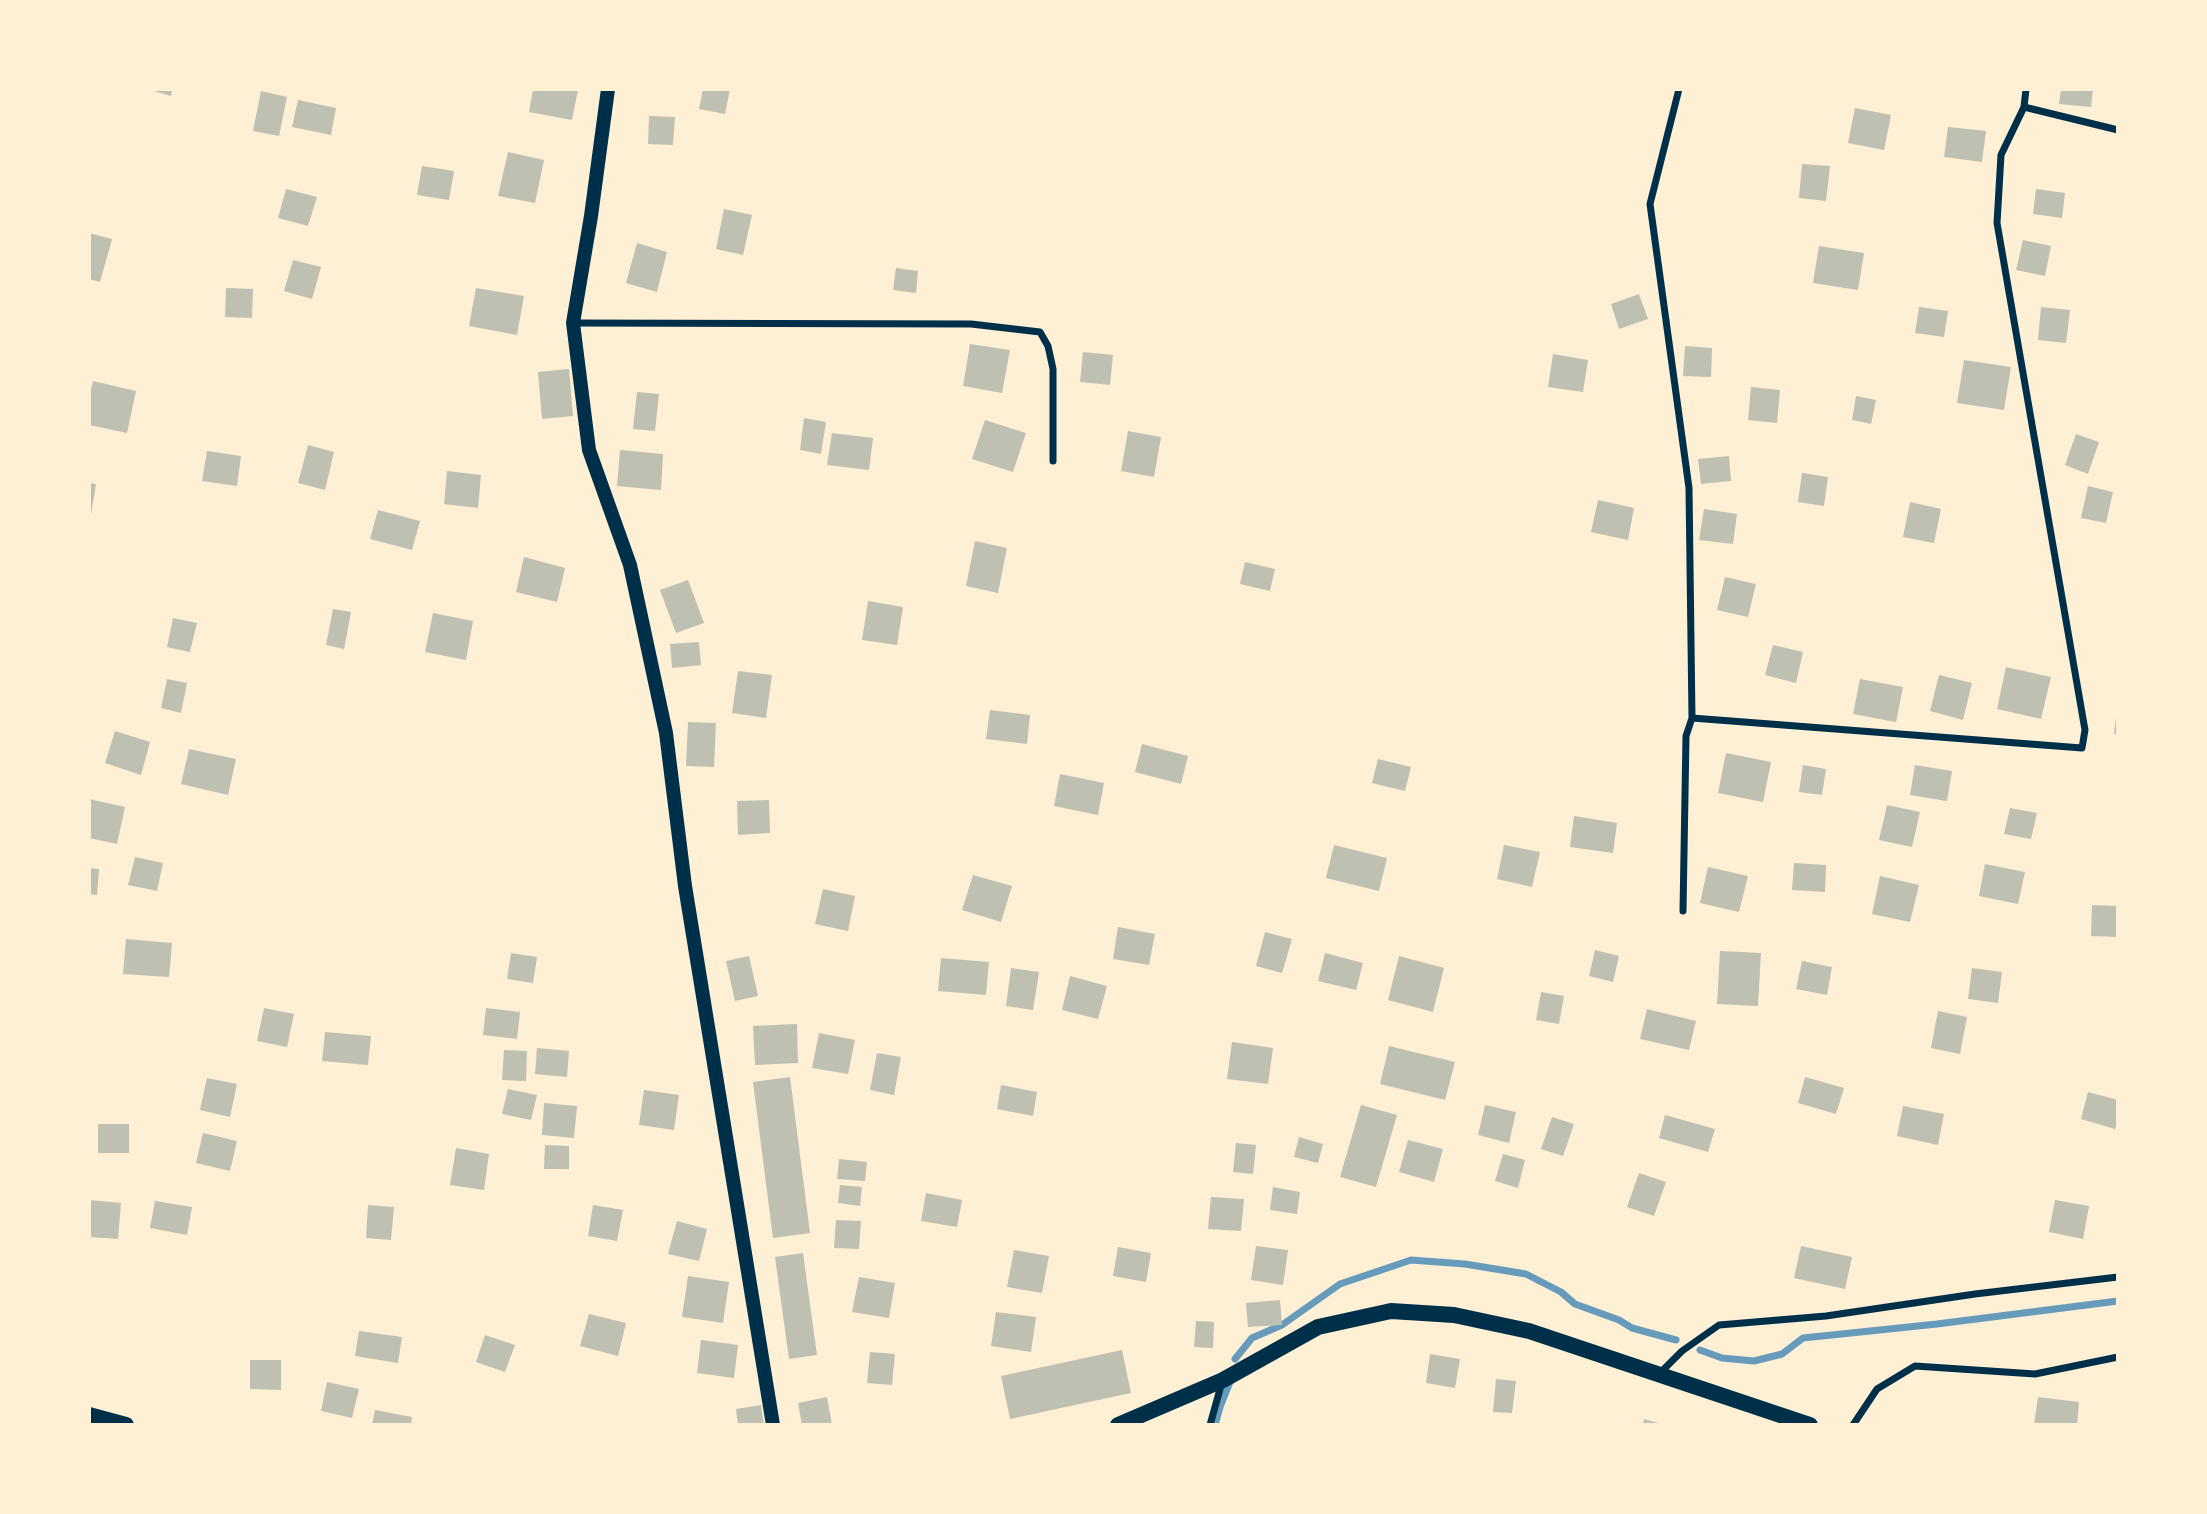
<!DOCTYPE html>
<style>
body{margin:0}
#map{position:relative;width:2207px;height:1514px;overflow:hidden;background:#fdf0d5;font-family:"Source Serif 4",serif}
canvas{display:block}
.frame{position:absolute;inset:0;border:91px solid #fdf0d5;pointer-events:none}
</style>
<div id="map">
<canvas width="2207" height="1514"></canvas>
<div class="frame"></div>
</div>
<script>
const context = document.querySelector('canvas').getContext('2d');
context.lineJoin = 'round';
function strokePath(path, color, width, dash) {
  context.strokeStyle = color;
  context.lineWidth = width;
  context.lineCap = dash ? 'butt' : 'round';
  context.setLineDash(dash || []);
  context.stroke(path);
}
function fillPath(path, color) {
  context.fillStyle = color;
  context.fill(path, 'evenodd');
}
strokePath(new Path2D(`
 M1700,1350L1722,1358L1754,1361L1782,1354L1803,1338L1937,1324L2118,1301
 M1235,1359L1252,1338L1282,1325L1340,1284L1411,1260L1465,1264L1526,1274L1561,1292L1575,1304L1619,1320L1632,1328L1676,1340
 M1215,1425L1220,1407L1230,1382`), '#669bbc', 7);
fillPath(new Path2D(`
 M147,89H172L171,96Z
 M533,89L578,90L572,120L529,112Z
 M703,89H730L725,114L699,109Z
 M2061,89H2093L2091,107L2059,104Z
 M261,91L287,97L279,136L253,131Z
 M298,100L336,108L331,135L292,127Z
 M1855,108L1891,115L1884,150L1848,143Z
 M649,116L675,117L673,145L648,144Z
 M1948,127L1986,131L1982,162L1944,157Z
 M508,152L544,160L535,203L498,196Z
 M1802,164L1830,166L1826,201L1799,198Z
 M422,166L454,171L449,200L417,195Z
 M286,189L317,197L308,226L278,218Z
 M2036,189L2065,193L2062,218L2033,214Z
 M724,209L752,215L743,255L716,249Z
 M89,233L112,239L100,282L89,279Z
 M2023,240L2051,246L2045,276L2016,270Z
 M637,243L667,252L657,292L626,283Z
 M1819,246L1864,253L1858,290L1813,283Z
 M293,260L321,267L312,299L284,291Z
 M896,268L918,271L916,293L893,290Z
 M226,288L253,289L252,318L225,317Z
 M476,288L524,296L517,335L469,326Z
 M1639,294L1648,319L1619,329L1611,304Z
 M1919,307L1948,311L1944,337L1915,333Z
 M2041,307L2070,310L2066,343L2038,340Z
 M970,344L1010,350L1002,393L963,386Z
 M1685,346L1712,348L1711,377L1683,376Z
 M1083,352L1113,355L1110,385L1080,382Z
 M1553,354L1588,360L1583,392L1548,387Z
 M1964,360L2011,367L2004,410L1957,403Z
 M569,369L573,416L542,419L538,372Z
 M93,381L136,391L127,433L89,425V399Z
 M1751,387L1780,390L1777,423L1748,420Z
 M637,392L659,394L655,431L633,429Z
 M1856,396L1876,400L1871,424L1852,420Z
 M804,418L826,422L821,454L800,450Z
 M985,420L1026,433L1013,472L972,459Z
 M1128,431L1161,437L1154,477L1121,471Z
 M832,433L873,438L869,470L827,465Z
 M2076,434L2099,442L2088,474L2065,465Z
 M308,445L334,452L325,490L298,483Z
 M620,450L663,454L661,490L617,486Z
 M207,451L241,456L237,486L202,481Z
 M1729,456L1731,481L1701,484L1698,459Z
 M447,471L481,475L478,508L444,504Z
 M1802,473L1828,477L1824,506L1798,502Z
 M89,483L96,484L91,515H89Z
 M2088,486L2113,492L2106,523L2081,518Z
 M1598,500L1634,508L1628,540L1591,532Z
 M1910,502L1941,509L1934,543L1903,537Z
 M1704,509L1737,514L1733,544L1699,540Z
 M378,510L420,521L412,550L370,539Z
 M975,541L1007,548L998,593L966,586Z
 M524,557L565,568L557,602L516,592Z
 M1245,562L1275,569L1270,591L1240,584Z
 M1725,577L1756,584L1748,617L1717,610Z
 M688,580L704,623L676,633L660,590Z
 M868,601L903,607L897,645L862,640Z
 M333,609L351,612L344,649L326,645Z
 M433,613L473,621L466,660L425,652Z
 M173,618L197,623L190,652L167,647Z
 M699,642L701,665L672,668L670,644Z
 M1773,645L1803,652L1796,683L1765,675Z
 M2006,667L2051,677L2041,719L1997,709Z
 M738,671L772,675L766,718L732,713Z
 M1939,675L1972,683L1963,720L1930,711Z
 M167,679L187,683L181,713L161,708Z
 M1860,679L1903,687L1896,722L1853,714Z
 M990,710L1030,715L1027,744L986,739Z
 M2116,717H2118V735L2114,734Z
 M688,722L716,723L714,767L686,766Z
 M115,731L150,742L141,775L105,763Z
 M1142,744L1188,756L1181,784L1135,772Z
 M189,749L236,759L228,795L181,784Z
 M1726,753L1771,762L1763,802L1718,793Z
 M1378,759L1411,767L1405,791L1372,783Z
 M1803,765L1826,769L1822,795L1799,792Z
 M1915,765L1952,771L1947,801L1910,795Z
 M1060,774L1104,783L1098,815L1054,806Z
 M89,799L125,807L117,844L89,838Z
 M769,800L770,833L738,835L737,801Z
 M1887,805L1920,812L1912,847L1879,840Z
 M2010,808L2037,813L2031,839L2004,834Z
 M1574,816L1617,823L1613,853L1570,847Z
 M1334,845L1387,858L1379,891L1326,878Z
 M1504,845L1540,852L1532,887L1497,879Z
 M135,857L163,863L157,891L128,885Z
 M1794,863L1826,865L1825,892L1792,890Z
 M1985,864L2025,872L2018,904L1979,896Z
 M1708,867L1748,876L1739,912L1700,903Z
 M89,868L99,869L97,895L89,894Z
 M973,875L1012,886L1001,922L962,910Z
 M1880,876L1919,885L1910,922L1872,914Z
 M823,889L855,896L848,931L815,924Z
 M2092,905L2118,906V937L2091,936Z
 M1118,927L1155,934L1149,965L1113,959Z
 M1265,932L1292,939L1282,973L1256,966Z
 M126,939L172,943L169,977L123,974Z
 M1595,950L1619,956L1613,982L1589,976Z
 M1720,951L1761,953L1758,1006L1717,1004Z
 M511,953L537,957L533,983L507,979Z
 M1325,953L1363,963L1356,990L1318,981Z
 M749,956L758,996L735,1001L726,961Z
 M1399,956L1444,968L1433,1012L1388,1000Z
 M941,958L989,962L986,995L938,991Z
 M1802,961L1832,967L1827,995L1796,989Z
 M1011,968L1039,972L1033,1010L1006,1006Z
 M1972,968L2002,972L1998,1003L1968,999Z
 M1070,976L1107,986L1098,1019L1062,1010Z
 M1541,992L1564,996L1559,1024L1536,1020Z
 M264,1008L294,1014L287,1047L257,1041Z
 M486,1008L520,1012L517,1039L483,1035Z
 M1647,1009L1696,1021L1689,1050L1640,1039Z
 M1938,1011L1967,1017L1960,1054L1931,1048Z
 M797,1024L798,1063L755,1065L753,1026Z
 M325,1032L371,1036L368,1065L322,1061Z
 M819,1033L855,1040L848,1074L812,1068Z
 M1232,1042L1273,1048L1268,1084L1227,1079Z
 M1389,1046L1455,1062L1445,1100L1380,1084Z
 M537,1048L569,1051L567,1077L535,1074Z
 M504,1050L527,1051L526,1081L502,1080Z
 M877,1053L901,1057L894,1095L870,1090Z
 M790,1077L810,1233L773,1238L753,1082Z
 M1805,1077L1844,1088L1836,1114L1798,1103Z
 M207,1078L237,1084L230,1117L200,1110Z
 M1001,1085L1037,1092L1033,1116L997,1109Z
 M508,1089L537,1095L531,1120L502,1114Z
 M644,1090L679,1095L674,1130L639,1125Z
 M2088,1092L2118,1100V1121L2115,1129L2081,1119Z
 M544,1103L577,1106L574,1138L542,1135Z
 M1361,1105L1397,1115L1376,1187L1340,1177Z
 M1485,1105L1516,1112L1509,1143L1478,1135Z
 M1903,1106L1944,1114L1938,1145L1897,1136Z
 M1665,1115L1715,1129L1708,1152L1659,1138Z
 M1552,1117L1574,1124L1563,1156L1541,1149Z
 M98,1124H129V1153H98Z
 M203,1133L237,1141L230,1171L196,1163Z
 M1299,1137L1323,1144L1318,1163L1294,1157Z
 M1408,1140L1443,1149L1434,1182L1399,1172Z
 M1236,1143L1256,1145L1253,1174L1233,1172Z
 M545,1145L569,1146V1169H544Z
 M456,1148L489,1154L484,1190L450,1185Z
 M1503,1154L1525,1160L1518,1188L1495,1181Z
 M839,1159L867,1162L865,1181L837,1179Z
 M1639,1173L1666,1182L1654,1216L1627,1207Z
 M840,1185L862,1187L860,1206L838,1203Z
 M1273,1187L1300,1192L1297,1214L1270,1210Z
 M926,1193L962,1200L957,1227L921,1221Z
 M1211,1197L1244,1199L1241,1231L1208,1229Z
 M89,1200L121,1203L118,1239L89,1237Z
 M2055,1200L2089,1206L2083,1239L2049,1232Z
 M155,1201L192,1207L187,1235L150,1228Z
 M368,1205L394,1207L391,1240L366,1238Z
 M593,1205L623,1210L617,1241L588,1236Z
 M836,1220L861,1221L859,1249L834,1248Z
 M677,1221L707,1229L699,1261L668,1254Z
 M1256,1246L1288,1250L1283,1285L1251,1280Z
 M1801,1246L1852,1257L1845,1289L1794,1278Z
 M1118,1247L1151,1253L1146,1282L1113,1276Z
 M1014,1250L1049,1256L1042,1293L1007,1287Z
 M803,1253L817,1355L789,1359L775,1257Z
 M688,1276L729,1282L723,1323L682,1317Z
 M859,1277L895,1283L889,1318L852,1312Z
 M1280,1300L1282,1325L1248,1327L1246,1303Z
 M996,1312L1036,1317L1031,1352L991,1346Z
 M589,1314L626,1323L618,1356L580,1346Z
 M1196,1321L1214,1322L1213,1348L1194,1347Z
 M359,1331L402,1337L398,1363L355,1356Z
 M485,1335L515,1345L505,1372L476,1362Z
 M701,1340L738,1345L734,1378L697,1373Z
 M1122,1350L1131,1393L1010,1419L1001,1376Z
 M870,1352L895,1354L892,1385L867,1383Z
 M1430,1354L1460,1359L1455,1388L1426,1383Z
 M250,1360H281V1390L250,1389Z
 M1496,1379L1516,1381L1512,1413L1493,1412Z
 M327,1382L359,1389L352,1418L321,1411Z
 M827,1397L832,1425H802L798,1403Z
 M2038,1397L2079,1402L2077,1425H2034Z
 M761,1405L764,1425H738L736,1409Z
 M375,1410L412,1417L411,1425H372Z
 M1644,1419L1662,1424V1425H1643Z`), '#bec0b2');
strokePath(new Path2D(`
 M1679,89L1650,204L1689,488L1692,718L1686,736L1683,911
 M2024,107L2118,130
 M573,323L971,324L1040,332L1048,346L1053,369V461
 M1692,718L2082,748L2085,730L1997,223L2001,155L2024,107L2026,89
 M1659,1374L1682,1351L1719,1325L1826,1316L1975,1294L2118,1277
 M1210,1425L1222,1382
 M1853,1425L1877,1389L1915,1366L2035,1374L2118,1357`), '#003049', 7);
strokePath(new Path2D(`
 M608,89L591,216L573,323L589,450L630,565L666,733L685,886L773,1425`), '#003049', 14);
strokePath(new Path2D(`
 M89,1415L126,1425
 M1118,1425L1223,1380L1318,1327L1391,1311L1454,1315L1529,1331L1810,1425`), '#003049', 16);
</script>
